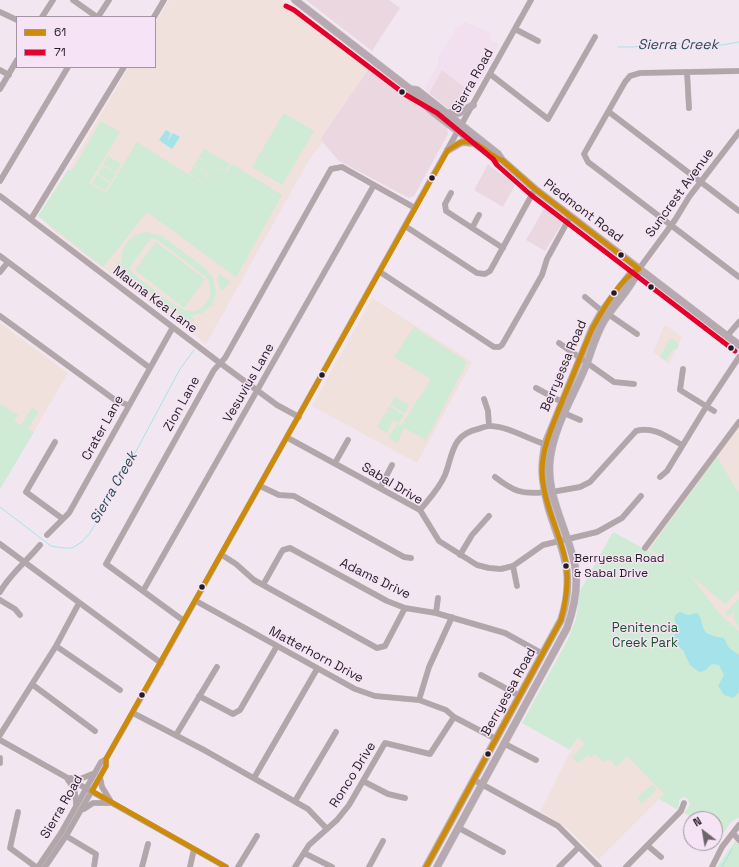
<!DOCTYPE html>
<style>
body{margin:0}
#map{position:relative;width:739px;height:867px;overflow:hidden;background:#f2e7f1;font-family:"Space Grotesk",sans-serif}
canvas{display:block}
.legend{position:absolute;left:16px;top:16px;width:140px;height:52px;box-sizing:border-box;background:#f6e3f5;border:1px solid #a294a1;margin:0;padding:5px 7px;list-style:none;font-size:12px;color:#241e24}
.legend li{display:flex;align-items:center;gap:8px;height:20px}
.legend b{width:20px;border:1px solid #a294a1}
.north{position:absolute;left:683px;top:811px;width:40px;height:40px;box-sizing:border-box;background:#f6e3f5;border:1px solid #a294a1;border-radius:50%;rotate:329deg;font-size:11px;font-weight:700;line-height:16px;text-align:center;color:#241e24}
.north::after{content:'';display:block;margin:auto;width:14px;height:18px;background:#6c646c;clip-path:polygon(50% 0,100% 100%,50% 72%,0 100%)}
</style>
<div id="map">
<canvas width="739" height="867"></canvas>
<ul class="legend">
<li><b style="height:5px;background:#cd8b07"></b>61</li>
<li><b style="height:5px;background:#e4002b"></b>71</li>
</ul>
<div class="north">N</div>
</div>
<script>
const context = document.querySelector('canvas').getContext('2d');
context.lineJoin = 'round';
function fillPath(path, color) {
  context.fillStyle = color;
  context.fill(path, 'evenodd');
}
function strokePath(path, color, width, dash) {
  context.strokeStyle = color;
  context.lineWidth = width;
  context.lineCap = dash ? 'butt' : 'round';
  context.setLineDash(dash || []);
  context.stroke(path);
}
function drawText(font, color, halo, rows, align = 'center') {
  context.font = font + ' "Space Grotesk",sans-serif';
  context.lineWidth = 3;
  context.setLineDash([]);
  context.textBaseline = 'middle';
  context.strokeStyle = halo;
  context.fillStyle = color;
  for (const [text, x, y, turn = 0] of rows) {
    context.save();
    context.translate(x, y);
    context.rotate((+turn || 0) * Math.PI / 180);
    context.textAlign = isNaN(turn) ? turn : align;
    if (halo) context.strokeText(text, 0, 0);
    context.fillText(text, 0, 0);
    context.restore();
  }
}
fillPath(new Path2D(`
 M306,0H389L400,8L372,51Z
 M369,68L447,127L448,134L414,196L409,198L339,161L320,139Z
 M442,70L471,92L464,106L456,110L449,109L429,93Z
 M488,164L515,185L503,207L474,190Z
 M545,207L561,219L562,224L545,251L526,240Z`), '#ead7df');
fillPath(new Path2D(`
 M466,22L493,34L489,39L499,44L482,79L471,92L442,70L429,93L424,89L437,66L439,56L457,27Z`), '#f2dff0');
fillPath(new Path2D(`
 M169,0H281L369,68L320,138L323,142L309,160L206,344L57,234L40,217L129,67H155V24Z
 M372,298L472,362L417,463L312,406Z
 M0,323L68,373L0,489Z
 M664,326H667L682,337L669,364L653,352Z
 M739,425V631L719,613L688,573L646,551Z
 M578,737L696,762L599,859L568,829L540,811Z`), '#f0e1dd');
fillPath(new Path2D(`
 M284,113L314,131L282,185L252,167Z
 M101,121L120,132L89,183L106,193L137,142L202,183L208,174L214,178L219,170L226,173L232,164L282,195L236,277L147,212L103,267L38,216L68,170L71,172Z
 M204,149L230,164L225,172L199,157Z
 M108,156L121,164L116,172L103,164Z
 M199,158L219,169L214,177L194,165Z
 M103,166L116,173L111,182L98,174Z
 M194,166L207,174L202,182L189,174Z
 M97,175L110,183L105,191L92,183Z
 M146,232L162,236L206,269L213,278L216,293L212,305L202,313L190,316L194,319L191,323L115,267L118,262L122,265C119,248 129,235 146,232ZM151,238L159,241L206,277C211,284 212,293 208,300C194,325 169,301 156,291C147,284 138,279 131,271L129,268Z
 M156,242L205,279L184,308L135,270Z
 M220,274L231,282L221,291L217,279Z
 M414,327L467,362L426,440L404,428L397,443L388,438L397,424L401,426L431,379L394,357Z
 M670,338L679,344L677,350L674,349L665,361L660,357Z
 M395,397L409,405L405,413L390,405Z
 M0,404L18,415L14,421L21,425L32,408L38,412L28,429L34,432L0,489Z
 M389,406L404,415L399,423L394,420L393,422L383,417L386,412L393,415L387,411Z
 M383,417L392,423L387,433L377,427Z
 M717,457L739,494V590L725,604L690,575L719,613L739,631V817L731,822L723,834L715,830V819H695L684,813L690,805L687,798L683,797L679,800L678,810L659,799L664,794L627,756L616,767L610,759L603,762L595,754L591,758L587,755L578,763L572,757L585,744L578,737L570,750L522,723L567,641L576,619L580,591L613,532L681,569L650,549Z
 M739,599V628L734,617V611L728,616L725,613Z
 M652,784L657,789L642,804L637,798Z
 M739,836V867H717Z`), '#cfead5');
fillPath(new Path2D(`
 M166,130L171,133L167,142L173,133L180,137L172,149L159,140Z
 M680,612L688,615L697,613C704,619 700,632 711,635C715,637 720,637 724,638L729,648L739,655V692L733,698L724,695L718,686L724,675L719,665L712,664L704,671L699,672L690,665L683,650L673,642C673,637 676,633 676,629C676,621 671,616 680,612Z`), '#a5e3eb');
strokePath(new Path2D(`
 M618,47H633L658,43L722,45L739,42
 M0,507L51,546L63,548H72L82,542L90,533L119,483L180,369L194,350
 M722,867L732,849`), '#a5e3eb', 1);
const minor = new Path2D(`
 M73,0L97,17
 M0,12L17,20
 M42,17L53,0
 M98,17L109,0
 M154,17L164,0
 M515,29L538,41
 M0,70L9,75
 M739,71L640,73L630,76L625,82L584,154L588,162L739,277
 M687,72L689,108
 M490,74L548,119L595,37
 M0,89L17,60
 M609,112L739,211
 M0,181L68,67
 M451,193L445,204L446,211L503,248
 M0,196L220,363L277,405L299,417
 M31,219L124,67
 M405,226L477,273L485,274L490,271L535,189
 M472,228L479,215
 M0,256L150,368
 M639,269L675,220L689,197L739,132
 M0,272L8,262
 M380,272L494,347H499L502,345L542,275L547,259L570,217
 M585,297L602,311
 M608,314L637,334
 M0,316L115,400L128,405
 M727,336L739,322
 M559,343L614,382L634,384
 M683,369L680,390L714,411
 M536,388L562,402
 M484,399L488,411L489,426
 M564,413L580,420
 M288,438L420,510L439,541L477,565L489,568L501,569L513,566L543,545L597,532L622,518L641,496
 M55,442L26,492L63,519
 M335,463L348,440
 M495,477C513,491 522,495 545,492
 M660,477L667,471L706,407L739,357
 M260,486L279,495L294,496L404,557L411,558
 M380,488L392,465
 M552,492L580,487L590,482L636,431C654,426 667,437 682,445
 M420,510C429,499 439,489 445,475C453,455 451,435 478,429C481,428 486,426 489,426C509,426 529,440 548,445
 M47,535L69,513L173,327
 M0,544L161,663
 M645,548L739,422
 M222,555L236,564L254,580L377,648L385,646L405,608
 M460,555L472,535L489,516
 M513,566L517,586
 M263,585L281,553L283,550L290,548L387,601L405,608L436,613L505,633L543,654
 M143,591L374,185
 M0,592C10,574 27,561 40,545
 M0,600L15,609L20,615
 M196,601L355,689L375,696L419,700L446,710L454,717L496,739
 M436,613L438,598
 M184,621L106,564L214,370L225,358L331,169L342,167L415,208
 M56,646L120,690
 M481,675L520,696
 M33,685L95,731
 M199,696L233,714L240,710L277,646
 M419,700L429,667L452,617
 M133,713L204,750L308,809L327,829
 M0,735L56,646L79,603
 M176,735L217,667
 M0,740L226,867
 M505,744L536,760
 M0,758V763
 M100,777L102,787L110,800
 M70,778L80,779L95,773
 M254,778L317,669
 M68,780C75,788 76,795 76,805
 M474,780L558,826L599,867
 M363,781L388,794L405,798
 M295,801L336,732
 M84,809L93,803H111
 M18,812L10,848L36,867
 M459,828L503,852
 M733,833L739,840
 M66,836L96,854L94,867
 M648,846L661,857
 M304,853L332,867
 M38,867L61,833L101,762L106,759L142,696L531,0
 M45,867L66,836L106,766V759
 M142,867L148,844
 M190,867L194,849
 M238,867L257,836
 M295,867L309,845L337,820L349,805L385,743L430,754L454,717
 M369,867L383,841
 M559,867L579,847
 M626,867L681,811L684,803
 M712,867L722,847L739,825`);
const major = new Path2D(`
 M295,0L410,89C418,105 477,144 495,158L502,160
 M410,89L417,90L498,154L502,160L535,189L739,345
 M446,113H459L473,105
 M448,150L462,142L474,143
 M426,867L561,620C581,559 549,535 543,481C541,468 543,456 545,444L592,329L602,311L631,273L639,269
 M437,867L567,628C574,608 579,587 575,566C568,530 546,497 550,460C554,425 574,396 587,363C592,349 596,335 604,321C615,303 632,288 639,269`);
strokePath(minor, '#ccc4cb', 6);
strokePath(major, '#ccc4cb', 8);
strokePath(minor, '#b2a6aa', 5.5);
strokePath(major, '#b6a9af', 7);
strokePath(new Path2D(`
 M226,867L92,791L106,766V759L448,150C452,148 458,143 462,142C479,139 488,156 502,160L535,189L639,269C620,278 602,311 592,329C582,352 573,376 563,399C554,423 542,446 542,472C543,504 560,532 566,563C569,583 566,601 561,620L426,867`), '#cd8b07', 5);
strokePath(new Path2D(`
 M286,6L294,10L406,95L437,113L493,159L497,165L531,195L735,351`), '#e4002b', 5);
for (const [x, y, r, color] of [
 [402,92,3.5,"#241e24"],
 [432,178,3.5,"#241e24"],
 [621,255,3.5,"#241e24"],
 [651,287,3.5,"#241e24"],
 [614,293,3.5,"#241e24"],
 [731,348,3.5,"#241e24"],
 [322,375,3.5,"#241e24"],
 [566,566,3.5,"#241e24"],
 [202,587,3.5,"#241e24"],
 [142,695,3.5,"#241e24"],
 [488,754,3.5,"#241e24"]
]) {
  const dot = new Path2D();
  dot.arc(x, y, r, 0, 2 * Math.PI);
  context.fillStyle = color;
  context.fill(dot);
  strokePath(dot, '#f6e3f5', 1.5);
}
drawText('12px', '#241e24', '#f6e3f5', [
 ["Berryessa Road",574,559],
 ["& Sabal Drive",574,574]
], 'left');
drawText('13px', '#241e24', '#f6e3f5', [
 ["Sierra Road",473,81,-61],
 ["Suncrest Avenue",680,193,-54],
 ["Piedmont Road",583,211,37],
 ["Mauna Kea Lane",155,300,37],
 ["Berryessa Road",564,366,-67],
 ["Vesuvius Lane",249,383,-60],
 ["Zion Lane",182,404,-61],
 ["Crater Lane",103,428,-61],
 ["Sabal Drive",392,484,31],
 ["Adams Drive",375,579,26],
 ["Matterhorn Drive",316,655,28],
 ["Berryessa Road",509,692,-61],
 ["Ronco Drive",353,775,-58],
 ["Sierra Road",62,807,-60]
]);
drawText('13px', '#135328', '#f6e3f5', [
 ["Penitencia",645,628],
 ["Creek Park",645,643]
]);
drawText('italic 14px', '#244e52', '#f6e3f5', [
 ["Sierra Creek",678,45],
 ["Sierra Creek",114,488,-60]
]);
</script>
